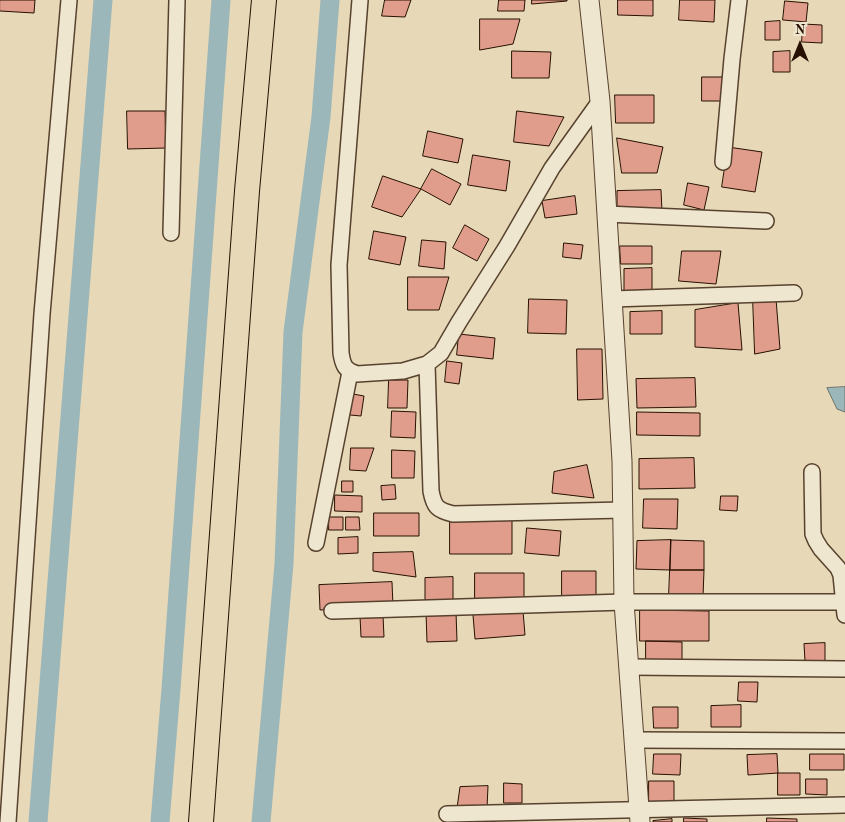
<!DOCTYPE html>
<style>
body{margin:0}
#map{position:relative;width:845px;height:822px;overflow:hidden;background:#e7d8b7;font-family:"Old Standard TT",serif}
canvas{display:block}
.north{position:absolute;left:775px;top:20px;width:50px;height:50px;-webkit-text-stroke:4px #efe6d0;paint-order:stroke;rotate:0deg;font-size:14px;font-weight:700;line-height:20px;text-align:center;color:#271001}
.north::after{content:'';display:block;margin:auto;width:18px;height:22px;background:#271001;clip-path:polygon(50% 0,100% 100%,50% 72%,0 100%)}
</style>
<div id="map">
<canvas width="845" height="822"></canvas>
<div class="north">N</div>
</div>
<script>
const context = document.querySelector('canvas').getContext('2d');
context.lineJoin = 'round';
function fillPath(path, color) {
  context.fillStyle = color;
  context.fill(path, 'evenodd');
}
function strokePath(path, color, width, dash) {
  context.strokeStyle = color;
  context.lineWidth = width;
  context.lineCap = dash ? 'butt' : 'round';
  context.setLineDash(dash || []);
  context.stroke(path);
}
const water = new Path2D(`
 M845,387V412L837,409L827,388Z`);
fillPath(water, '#9bb7b9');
strokePath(water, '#6d746f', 1);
strokePath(new Path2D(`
 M38,822L103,0
 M160,822L171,689L221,0
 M261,822L284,564L293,332L321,117L330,0`), '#9bb7b9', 19);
const building = new Path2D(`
 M0,0H35L34,13L0,11Z
 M385,0H411L405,17L382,16Z
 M499,0H525L524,11H498Z
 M532,0H567V1L532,4Z
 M618,0H653V16L618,15Z
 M680,0H715L714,22L679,20Z
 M785,1L808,3L806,22L783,20Z
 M480,19H520L513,44L480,50Z
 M780,21V40H765V22Z
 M803,24L822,25V43L802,42Z
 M512,51L551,52L549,78H512Z
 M790,51V72H773V52Z
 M702,77H726V101H702Z
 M615,95H654V123H616Z
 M127,111H165L166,148L128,149Z
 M517,111L564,117L549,146L514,142Z
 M428,131L463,139L458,163L423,156Z
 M617,138L663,147L657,173H622Z
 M728,147L762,152L755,192L722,187Z
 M473,155L510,161L506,191L468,185Z
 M432,169L461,184L450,205L421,189Z
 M383,176L421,189L402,217L372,207Z
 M688,183L709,187L704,210L684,205Z
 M661,190L662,211H617V191Z
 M575,196L577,214L545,218L542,201Z
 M465,225L489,239L477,261L453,248Z
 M374,231L406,237L400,265L369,259Z
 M422,240L446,242L444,269L419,266Z
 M564,243L583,245L581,259L563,257Z
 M620,246H652V264H621Z
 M682,251H721L716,284L679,281Z
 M652,268V291H624V269Z
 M408,277H449L439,310H408Z
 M529,299L567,300L566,334L528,333Z
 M753,299H776L780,349L755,354Z
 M738,303L742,350L695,347V310Z
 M662,311V334H630V312Z
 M459,334L495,338L493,359L457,355Z
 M577,349H602L603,399L578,400Z
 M447,361L462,363L459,384L445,382Z
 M695,378L696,407L637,408L636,379Z
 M389,380H408L407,408H388Z
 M353,394L364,396L361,416L350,415Z
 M392,411L416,412L415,438L391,437Z
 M637,412L700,413V436L637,435Z
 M351,448H374L366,471L350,470Z
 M392,450L415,451L414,478H392Z
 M694,458L695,488L639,489V459Z
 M587,465L594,498L552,493L554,472Z
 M342,481H353V492H342Z
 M395,485L396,499L382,500L381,486Z
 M335,495L362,496V512L335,511Z
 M721,496H738L737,511L720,510Z
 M644,499H678L677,529L643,528Z
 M374,513H419V536H374Z
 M329,517H343V530H329Z
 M346,517H359L360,530H346Z
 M450,519H512V554H450Z
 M527,528L561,531L559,556L525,553Z
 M358,537V553L338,554V538Z
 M671,540L670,570L636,569L637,541Z
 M671,540L704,541V570H670Z
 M413,552L416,577L373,571V553Z
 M670,570H704L703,597L669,596Z
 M562,571H596V599H562Z
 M475,573H524V603L475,602Z
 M453,577V604H425V578Z
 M392,582L393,606L320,610L319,585Z
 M640,610L709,611V641H640Z
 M523,611L525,635L475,639L473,615Z
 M456,612L457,641L427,642L426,613Z
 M383,615L384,637H361L360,616Z
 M646,641L682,642V664L646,663Z
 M825,643V661H805L804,644Z
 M739,682H758L757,702L738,701Z
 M741,705V727H711V706Z
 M653,707H678V728H654Z
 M654,754H681L680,775L653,774Z
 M777,754L778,773L748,775L747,755Z
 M810,754H844V770H810Z
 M778,773H800V795H778Z
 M806,779H827V795L806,794Z
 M649,781H674V806H649Z
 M504,783L522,784V803H504Z
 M488,786L487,808H457L460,787Z
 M684,818L707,819V822H684Z
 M767,818L797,819V822H767Z
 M672,819V822H653V821Z`);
fillPath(building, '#e19d8c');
strokePath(building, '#271001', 1);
const minor = new Path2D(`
 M360,0L339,265L341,353C343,366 345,370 357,374L403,371L427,364L441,353L459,322L507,246L552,168L600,101
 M723,162L732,59L739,0
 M606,214L766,221
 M171,233L177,0
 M612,299L794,293
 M427,364L431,491C434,507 437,510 453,514L623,510
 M812,472L813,534L816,541L821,549L838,568L841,575L845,615
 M316,543L350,372
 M332,611L624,602H845
 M628,667L845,669
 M634,740L845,741
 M447,814L845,805
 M8,822L42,314L69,0`);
const tertiary = new Path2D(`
 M589,0L600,101L622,461L624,602L640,822`);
const primary = new Path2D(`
 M201,822L247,191L264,0`);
strokePath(minor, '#57422e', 18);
strokePath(tertiary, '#57422e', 21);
strokePath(primary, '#271001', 26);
strokePath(minor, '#efe6d0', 15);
strokePath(tertiary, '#efe6d0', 19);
strokePath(primary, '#e7d8b7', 24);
</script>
